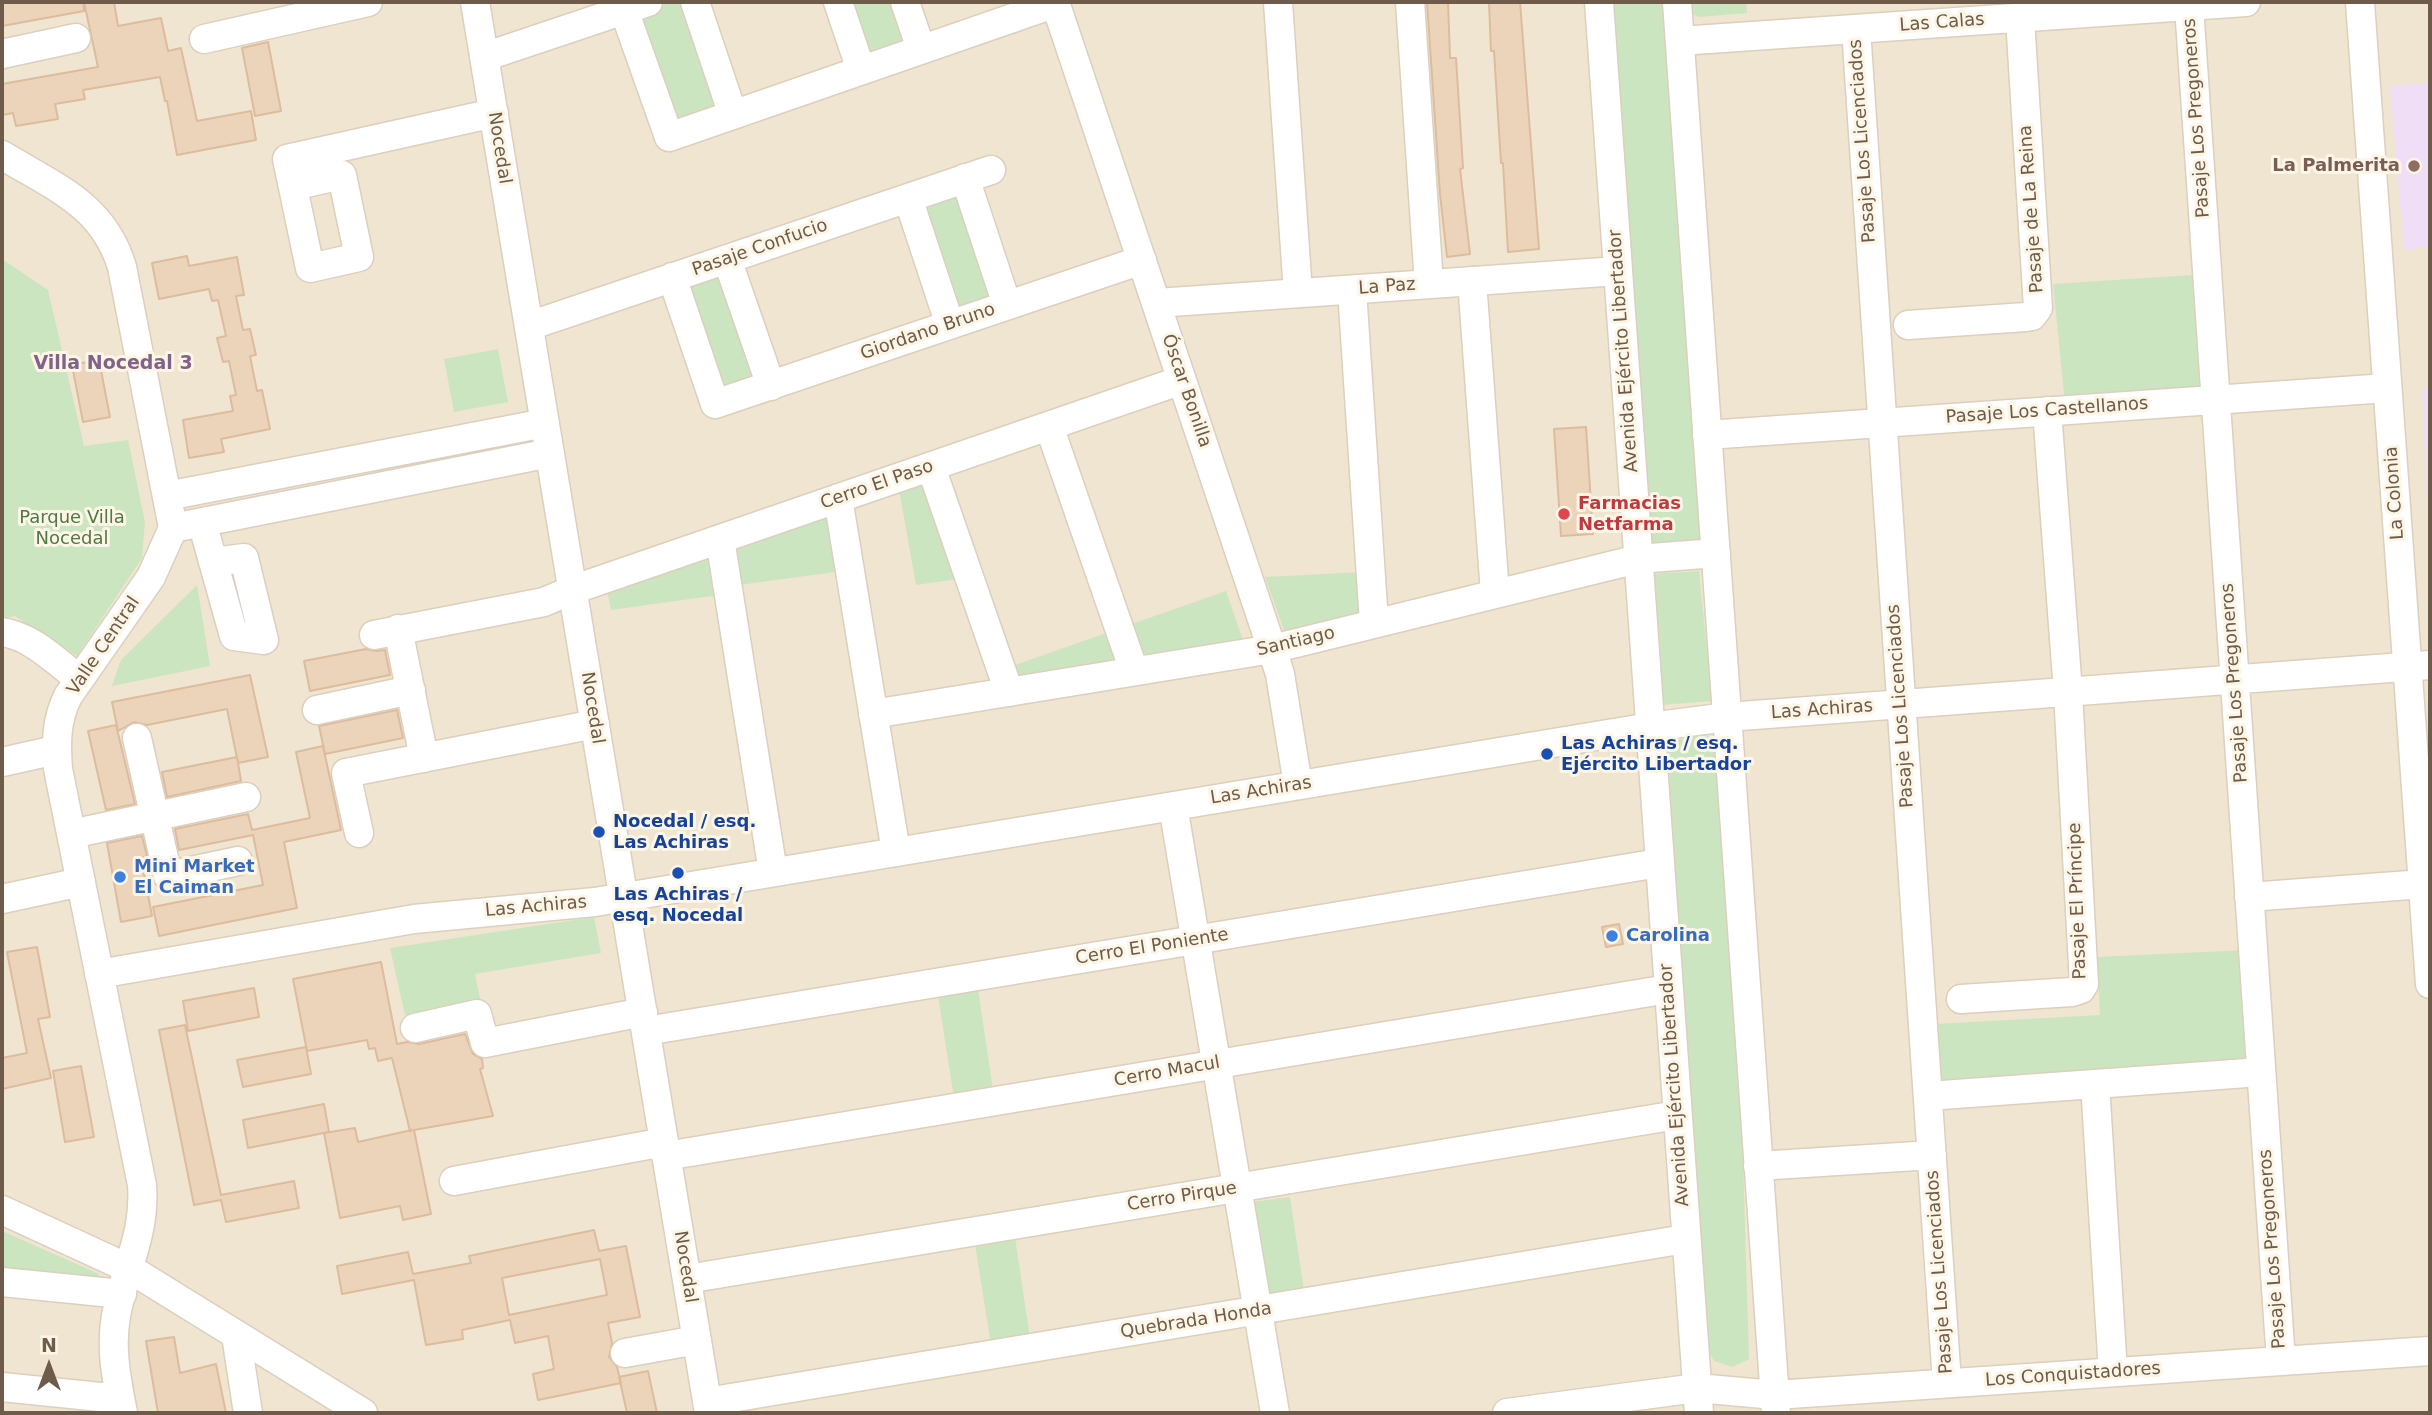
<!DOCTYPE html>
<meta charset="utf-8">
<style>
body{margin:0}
#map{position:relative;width:2432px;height:1415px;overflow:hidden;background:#f9f2e1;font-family:"DejaVu Sans",sans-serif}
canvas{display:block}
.frame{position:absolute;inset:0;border:4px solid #6e5b4a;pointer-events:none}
.north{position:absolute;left:14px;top:1331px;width:70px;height:70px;-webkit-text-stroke:5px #fdf6e6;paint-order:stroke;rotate:0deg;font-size:19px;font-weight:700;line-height:28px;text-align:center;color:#6e5b4a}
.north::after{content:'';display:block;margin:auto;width:24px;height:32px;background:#6e5b4a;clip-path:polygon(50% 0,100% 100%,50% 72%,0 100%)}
</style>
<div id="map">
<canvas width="2432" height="1415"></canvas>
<div class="frame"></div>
<div class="north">N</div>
</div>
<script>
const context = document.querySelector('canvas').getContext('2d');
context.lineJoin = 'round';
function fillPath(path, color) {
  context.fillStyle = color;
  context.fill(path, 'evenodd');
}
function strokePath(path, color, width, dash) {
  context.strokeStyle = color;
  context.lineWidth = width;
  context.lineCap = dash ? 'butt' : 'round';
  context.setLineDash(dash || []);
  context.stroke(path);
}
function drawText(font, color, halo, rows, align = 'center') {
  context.font = font + ' "DejaVu Sans",sans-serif';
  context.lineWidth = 6;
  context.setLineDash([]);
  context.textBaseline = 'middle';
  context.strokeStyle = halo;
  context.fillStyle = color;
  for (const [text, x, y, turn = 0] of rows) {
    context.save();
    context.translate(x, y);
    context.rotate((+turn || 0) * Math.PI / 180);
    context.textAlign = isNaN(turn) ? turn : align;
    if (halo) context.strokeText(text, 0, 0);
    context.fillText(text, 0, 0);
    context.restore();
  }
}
fillPath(new Path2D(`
 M2,2H2430V1413H2Z`), '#f0e5d0');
fillPath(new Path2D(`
 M2430,83V247L2404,250L2390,86Z
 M2430,388V577L2422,389Z`), '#efdef5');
fillPath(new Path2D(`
 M671,2H681L687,6L721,104L673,128L632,15Z
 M846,2H899L914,44L866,58Z
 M1612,2H1662L1705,541L1647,546Z
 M1685,2H1746L1747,13L1699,17L1686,12Z
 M958,194L994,296L962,313L952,308L922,201Z
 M2,259L48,290L84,446L128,440L145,522L142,558L77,656L15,616L2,619Z
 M721,271L760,382L724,396L685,284Z
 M2192,275L2201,393L2065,404L2053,284Z
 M498,349L508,402L454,412L444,359Z
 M927,480L958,579L916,585L899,490Z
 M832,512L842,571L739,585L731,546Z
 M711,553L719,595L611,610L606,585Z
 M1699,571L1712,701L1661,705L1652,574Z
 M1362,572L1366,615L1284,630L1265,577Z
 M197,585L210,666L112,686L121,660Z
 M1226,591L1245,646L1018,683L1012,666Z
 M1706,734L1714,742L1741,1091L1749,1359L1732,1367L1714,1361L1703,1343L1662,757L1670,742Z
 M594,917L601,953L475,974L481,1003L405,1015L390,948Z
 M2247,950L2254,1069L1939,1088L1935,1024L2100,1015L2097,957Z
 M978,989L993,1090L954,1098L938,996Z
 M1290,1197L1305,1297L1269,1296L1252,1202Z
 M2,1231L99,1274L98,1280L2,1270Z
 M1015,1237L1030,1338L991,1345L975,1244Z`), '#cce5c1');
const building = new Path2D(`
 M2,2H83L84,11L2,26Z
 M84,2H114L118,26L161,18L168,51L181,48L197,121L251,111L256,140L177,155L167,101H165L160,77L83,90L85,99L55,104L58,119L16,126L13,113L2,115V84L98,67Z
 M1427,2H1448L1450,58H1456L1463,168L1460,169L1470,254L1447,257L1440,194Z
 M1489,2H1520L1539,249L1508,252L1503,163H1501L1494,51H1491Z
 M268,42L281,111L255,116L242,48Z
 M187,256L189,266L237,257L244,295L236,296L243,330L250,329L256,355L250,356L257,391L262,390L270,429L221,439L224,452L189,458L183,420L233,411L230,396L236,395L229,361L223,362L217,338L226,336L218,300L212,301L209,289L159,299L152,263Z
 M99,360L110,417L83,422L72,365Z
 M1586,427L1593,534L1561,536L1554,429Z
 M366,649L376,651L385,650L390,675L310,691L304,661Z
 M250,675L268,757L238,763L227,709L147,725L134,722L118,731L112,702Z
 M397,710L403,738L325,754L319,726Z
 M116,725L135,804L106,810L88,731Z
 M323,746L341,830L284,842L297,908L159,936L153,907L263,885L253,835L179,850L175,829L248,814L252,830L310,818L296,752Z
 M237,757L241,781L167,797L162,772Z
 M142,836L147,856L141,858L152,916L121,922L107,843Z
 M1619,924L1623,944L1606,947L1602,927Z
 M37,947L50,1017L38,1019L51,1078L2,1089V1058L27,1053L7,952Z
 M381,962L397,1044L407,1042L419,1044L465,1034L473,1054L482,1059L483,1068L480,1069L493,1116L414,1130L431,1214L403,1220L400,1206L340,1218L324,1133L355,1128L358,1142L412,1130L410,1131L392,1058L378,1061L375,1048L369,1049L367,1040L307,1051L293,979Z
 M254,988L259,1017L188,1031L183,1001Z
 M185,1025L221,1195L294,1181L299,1208L226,1222L221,1200L194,1205L159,1030Z
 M306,1047L311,1074L243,1087L237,1060Z
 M81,1066L94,1137L65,1142L53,1071Z
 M324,1104L329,1132L248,1148L243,1120Z
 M594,1230L599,1251L626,1246L640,1317L608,1323L612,1343L609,1357L617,1367L621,1383L538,1400L533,1374L554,1369L548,1336L515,1343L510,1320L462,1330L463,1339L426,1345L414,1280L342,1294L337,1266L408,1252L413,1274L471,1263L469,1256ZM600,1259L607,1295L509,1315L502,1278Z
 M174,1337L180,1373L216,1364L226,1413H158L146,1341Z
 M648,1371L657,1413H627L619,1377Z`);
fillPath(building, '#ecd4bb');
strokePath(building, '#ddbc9d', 2);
const minor = new Path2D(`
 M475,2L709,1413
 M695,2L733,115
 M838,2L861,70
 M905,2L921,49
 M1055,2L1272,649L1280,674L1298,785
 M1278,2L1298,293
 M1410,2L1429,284
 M1599,2L1699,1413
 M1677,2L1776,1413
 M2360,2L2430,984
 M2189,6L2281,1361
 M624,10L669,137L1056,3
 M1856,29L1947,1383
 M204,39L368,2
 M1680,41L2246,2
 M2,54L76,38
 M484,57L648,2
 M2,155C54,187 103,204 122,267L173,528L151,577L68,696C56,720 56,742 58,769L142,1185C146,1234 124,1270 116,1316C110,1349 117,1381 123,1413
 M965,178L1007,305
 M293,186L342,175L359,257L310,268L287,159L494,113
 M908,198L950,325
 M727,259L771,386
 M672,277L715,404L1142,260
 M1472,281L1495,593
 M1352,290L1374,623
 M1157,303L1618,271
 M1908,325L2026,317L2032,316L2038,308L2020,18
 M529,326L991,170
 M1049,426L1134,671
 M1707,435L2387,388
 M931,467L1009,692
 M167,496L545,423
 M838,498L896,852
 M202,522L234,636L264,640L244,558L213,562
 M173,528L550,453
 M720,539L773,872
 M398,629L424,758
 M2,632C31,636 56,661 79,679
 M374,635L544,602L572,590L1182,380
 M317,710L411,690
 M873,714L1272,649L1638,559L1716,553
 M137,738L168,876L238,861
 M2,762L56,750
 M1173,806L1275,1413
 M359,833L346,773L595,724
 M71,834L246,797
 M2249,897L2423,884
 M2,899L81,882
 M99,974L414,919L595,902L1650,727L1727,717L2430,665
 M1961,999L2072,992L2081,989L2084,984L2068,692L2047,411
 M415,1028L477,1014L485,1043L643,1012
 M646,1031L1659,863
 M2095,1084L2113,1372
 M1928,1096L2261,1072
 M666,1156L1668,989
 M1758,1166L1932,1155
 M454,1181L664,1142
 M2,1210L130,1269L363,1413
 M687,1279L1677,1115
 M2,1282L122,1294
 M236,1335L248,1413
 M625,1353L697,1340
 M2,1387L120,1399
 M707,1402L1685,1239
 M1507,1413L1697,1388L1775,1395L2430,1351`);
strokePath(minor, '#dccfbe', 31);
strokePath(minor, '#fff', 28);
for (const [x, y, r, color] of [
 [2414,166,7,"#8d6e63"],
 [1564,514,7,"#e0444e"],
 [1547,754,7,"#1a4fb4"],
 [599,832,7,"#1a4fb4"],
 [678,873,7,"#1a4fb4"],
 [120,877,7,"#3f7fe0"],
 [1612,936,7,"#3f7fe0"]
]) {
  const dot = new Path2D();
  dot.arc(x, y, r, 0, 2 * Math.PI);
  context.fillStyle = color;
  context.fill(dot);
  strokePath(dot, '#fdf6e6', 2.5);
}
drawText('18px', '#6e5b4a', '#fdf6e6', [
 ["Las Calas",1942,23,-4],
 ["Pasaje Los Pregoneros",2197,118,-94],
 ["Pasaje Los Licenciados",1863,141,-94],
 ["Nocedal",499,148,81],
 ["Pasaje de La Reina",2032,209,-94],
 ["Pasaje Confucio",760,248,-19],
 ["La Paz",1387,287,-4],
 ["Giordano Bruno",928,332,-19],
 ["Avenida Ejército Libertador",1624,351,-94],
 ["Óscar Bonilla",1186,391,71],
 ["Pasaje Los Castellanos",2047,411,-4],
 ["Cerro El Paso",877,485,-19],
 ["La Colonia",2395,493,-94],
 ["Santiago",1296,642,-13],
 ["Valle Central",104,646,-56],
 ["Pasaje Los Pregoneros",2235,683,-94],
 ["Pasaje Los Licenciados",1901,706,-94],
 ["Nocedal",592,708,81],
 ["Las Achiras",1822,710,-4],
 ["Las Achiras",1261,791,-9],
 ["Pasaje El Príncipe",2078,901,-92],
 ["Las Achiras",536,907,-5],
 ["Cerro El Poniente",1152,947,-9],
 ["Cerro Macul",1167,1072,-10],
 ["Avenida Ejército Libertador",1675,1085,-94],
 ["Cerro Pirque",1182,1197,-9],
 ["Pasaje Los Pregoneros",2273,1249,-94],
 ["Nocedal",685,1267,81],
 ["Pasaje Los Licenciados",1940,1272,-94],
 ["Quebrada Honda",1196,1321,-9],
 ["Los Conquistadores",2073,1375,-4]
]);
drawText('bold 18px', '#785e54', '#fdf6e6', [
 ["La Palmerita",2400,166]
], 'right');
drawText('bold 18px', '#be3a42', '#fdf6e6', [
 ["Farmacias",1578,504],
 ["Netfarma",1578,525]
], 'left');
drawText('18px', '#507946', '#fdf6e6', [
 ["Parque Villa",72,518],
 ["Nocedal",72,539]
]);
drawText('bold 18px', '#164399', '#fdf6e6', [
 ["Las Achiras / esq.",1561,744],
 ["Ejército Libertador",1561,765],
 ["Nocedal / esq.",613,822],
 ["Las Achiras",613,843],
 ["Las Achiras /",678,895,"center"],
 ["esq. Nocedal",678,916,"center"]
], 'left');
drawText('bold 18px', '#366cbe', '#fdf6e6', [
 ["Mini Market",134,867],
 ["El Caiman",134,888],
 ["Carolina",1626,936]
], 'left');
drawText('bold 19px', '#81628b', '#fdf6e6', [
 ["Villa Nocedal 3",113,364]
]);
</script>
